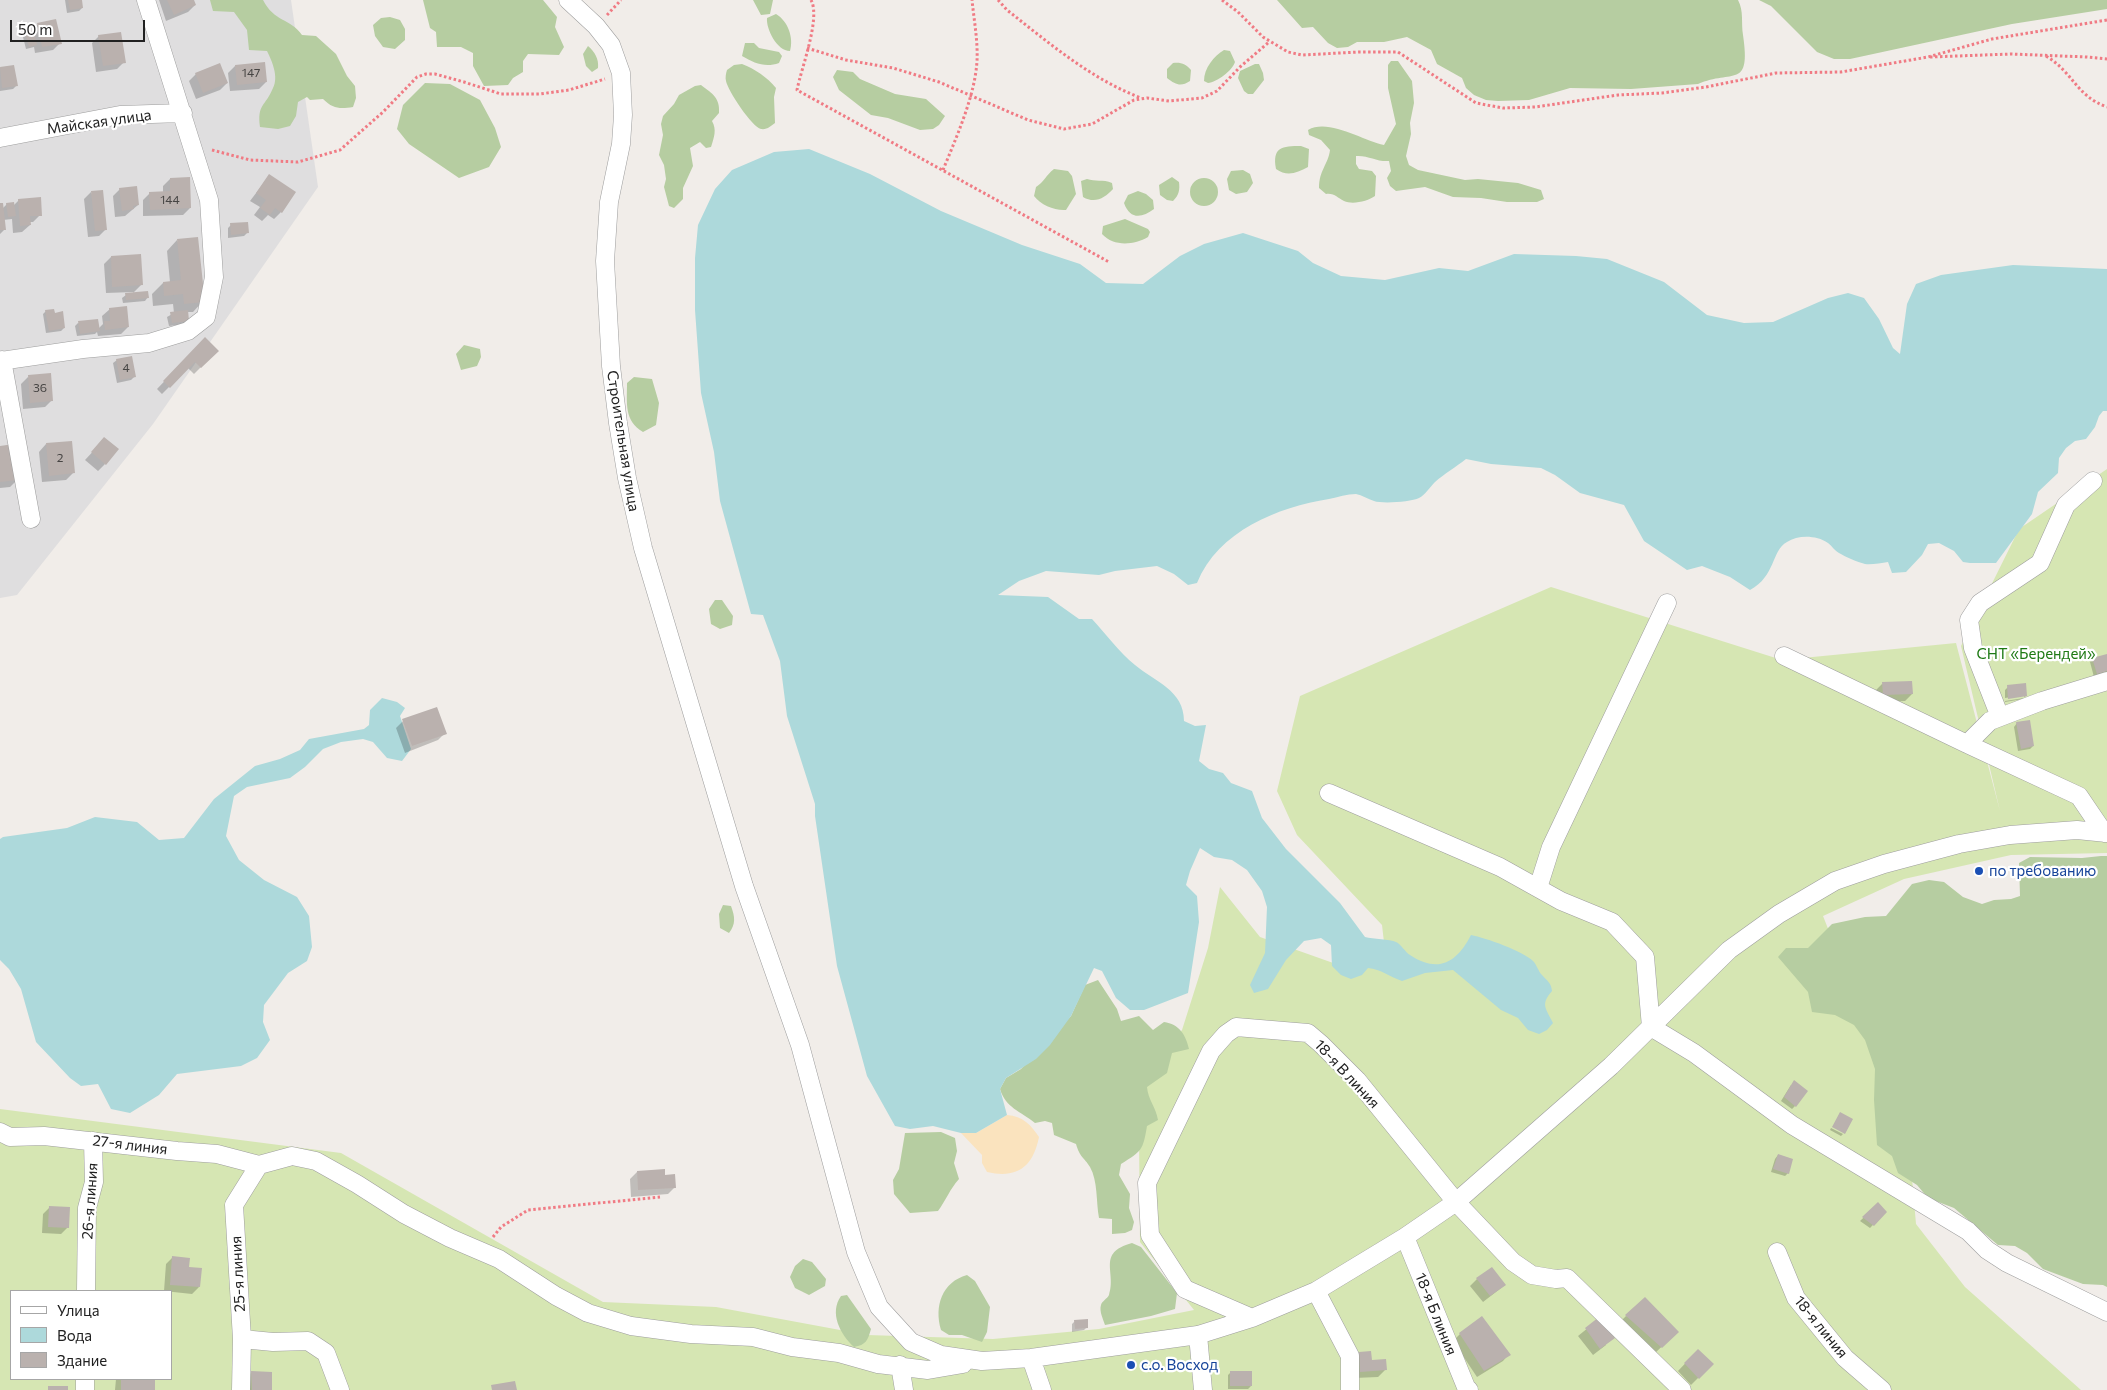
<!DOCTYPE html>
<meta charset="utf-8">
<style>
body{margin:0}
#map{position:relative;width:2107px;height:1390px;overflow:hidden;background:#f1ede9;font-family:Commissioner,sans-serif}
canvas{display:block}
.legend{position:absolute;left:10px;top:1290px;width:162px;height:90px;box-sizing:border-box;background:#fff;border:1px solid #a6a6a6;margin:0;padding:6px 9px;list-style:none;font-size:15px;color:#212121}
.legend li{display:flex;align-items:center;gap:10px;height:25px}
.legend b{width:25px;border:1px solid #a6a6a6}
.scale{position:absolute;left:10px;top:20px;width:135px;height:22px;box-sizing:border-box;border:2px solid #212121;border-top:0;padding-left:6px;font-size:15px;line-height:18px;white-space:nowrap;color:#212121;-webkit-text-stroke:4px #fff;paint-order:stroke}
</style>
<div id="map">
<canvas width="2107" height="1390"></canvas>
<ul class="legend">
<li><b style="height:6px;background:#fff"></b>Улица</li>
<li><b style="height:14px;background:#add9db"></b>Вода</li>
<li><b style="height:14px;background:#bab1ae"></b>Здание</li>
</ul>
<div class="scale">50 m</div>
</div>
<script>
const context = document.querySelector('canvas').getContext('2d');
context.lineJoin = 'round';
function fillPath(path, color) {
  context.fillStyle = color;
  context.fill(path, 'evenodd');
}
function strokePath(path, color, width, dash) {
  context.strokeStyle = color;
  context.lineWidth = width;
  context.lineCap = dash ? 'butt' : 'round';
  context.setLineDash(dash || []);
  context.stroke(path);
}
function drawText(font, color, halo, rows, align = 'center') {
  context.font = font + ' Commissioner,sans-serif';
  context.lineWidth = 4.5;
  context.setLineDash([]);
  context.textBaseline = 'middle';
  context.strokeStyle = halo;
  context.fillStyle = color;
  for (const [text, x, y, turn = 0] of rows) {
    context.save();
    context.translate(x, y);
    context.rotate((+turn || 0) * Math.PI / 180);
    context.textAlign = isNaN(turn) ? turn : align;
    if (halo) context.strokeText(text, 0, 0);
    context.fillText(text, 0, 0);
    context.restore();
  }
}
fillPath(new Path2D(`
 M0,0H291L318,187L153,424L17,595L0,598Z`), '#dfdedf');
fillPath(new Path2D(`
 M2107,469V853L2011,855L1904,879L1823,916L1844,969L1911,1167L1916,1224L1965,1287L2081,1390H0V1109L341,1153L603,1302L716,1307L867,1335L993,1339L1099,1329L1194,1310L1140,1242L1139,1135L1129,1089L1182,1030L1208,948L1220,887L1260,937L1336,964L1387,968L1382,925L1297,835L1277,791L1300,696L1551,587L1782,660L1956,643L2000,811L1961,646L2019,529ZM11,1291H171V1379H11Z`), '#d6e6b3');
fillPath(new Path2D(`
 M210,0H263C274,22 290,18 302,35L316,36L336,54L347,76L355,86L356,98L353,107C340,109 333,109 323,99L310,100L307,97L298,102L296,116L290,126L278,129L260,127C257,104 265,107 273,88C279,77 272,61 267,51L249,50L247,30L234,12L213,11Z
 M423,0H543L557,17L555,27L564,47L559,55L528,54L523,61V72L513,78L508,85L484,86L473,66V53L461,47H437L436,32L430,28Z
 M753,0H773L770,14L761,15Z
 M1277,0H1738C1744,11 1741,23 1743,35C1751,90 1733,69 1698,84L1631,89L1570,88L1529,100L1498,101L1486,100L1474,95L1466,88L1462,78L1437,64L1431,50L1407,37L1384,42H1357L1348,47L1337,48L1328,43L1313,27L1302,28Z
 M1759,0H2107V9L2012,24L1850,59H1834L1817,52L1771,6Z
 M776,14C788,21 794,38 790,51C777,51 766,29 767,18Z
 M390,17L400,20L405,29V40L395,49L383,47L375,36L373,25L381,18Z
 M745,43H754L759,48L779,52L782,56L779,63C765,68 754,63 742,56Z
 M588,46C595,52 599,59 598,68L592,72L586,66L583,54Z
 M1224,50L1230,51L1235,62C1232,71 1217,82 1208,83L1204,81C1204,68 1214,56 1224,50Z
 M1391,61H1398L1412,81L1414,103L1410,123L1411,134L1406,156L1409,165L1418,170L1465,180L1478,179L1518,183L1541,190L1544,199L1537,202H1507L1481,198L1453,197L1425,187L1396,191L1390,186L1387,178L1391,171L1389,161C1377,162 1368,155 1356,156V164L1359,169L1372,171L1376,176L1375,196C1368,201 1353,205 1344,201C1337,198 1335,193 1326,194L1319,188C1319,170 1328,165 1330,150L1321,140L1309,135L1308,130C1329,118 1363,141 1384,145L1396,124L1388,88V65Z
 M1173,63C1181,62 1186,64 1191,70L1190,81C1181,87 1176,85 1167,78V69Z
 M742,64C755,69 767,77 776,88L774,97L775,123C771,126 767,130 761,129C752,127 728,91 726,81C725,78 726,73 727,70L734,65Z
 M1255,64H1259L1263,73L1264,80L1253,94H1248L1244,91L1238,78L1240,71Z
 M837,70L853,72L860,79L895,94L926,99L945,116L939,125L933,129L920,130L888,118L871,115L839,90L833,77Z
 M425,83L450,84L480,100L495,128L501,147L489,167L459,178L409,144L397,129L403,105Z
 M701,85C713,94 720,98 719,113L712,121C717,130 714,137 711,147L706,148L700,142L690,148L693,166L683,188V199L674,208L669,206L664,187L666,179L664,165L659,155L663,135L661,124L663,116L674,104L679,95L695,86Z
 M1301,146L1309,149L1308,167C1297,173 1287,177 1276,169C1272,147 1282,146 1301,146Z
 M1054,169L1068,171L1072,176L1076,194L1066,210C1055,211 1041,205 1034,196L1036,187C1044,182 1046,175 1054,169Z
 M1243,170L1250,174L1253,183L1247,192L1236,194L1229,190L1227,179L1231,171Z
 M1172,177L1179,182C1180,190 1179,195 1173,201L1167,200L1160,195L1159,185Z
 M1190 192a14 14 0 1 1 28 0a14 14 0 1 1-28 0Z
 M1087,179C1095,182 1103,179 1112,183L1113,189C1105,198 1095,204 1083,197L1081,181Z
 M1138,191L1146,194L1153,200L1154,209C1142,218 1130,220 1124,203L1128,195Z
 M1125,219L1148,229L1150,232L1148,237C1134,245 1114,247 1102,234L1103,226Z
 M464,345L480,349L481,357L477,366L461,370L456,354Z
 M634,377L652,379L659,403L656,425L643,432C624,421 627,403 627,383Z
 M715,600H722L733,616L732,625L720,629L711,624L709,609Z
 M2101,856H2107V1287L2103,1285L2083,1284L2043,1269L2027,1253L2015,1246L1998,1245L1954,1208L1928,1198L1917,1185L1898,1173L1892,1156L1877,1145L1874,1100L1875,1069L1865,1040L1854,1025L1835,1015L1812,1012L1808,992L1778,957L1786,948H1808L1832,924L1865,917L1886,916L1912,884L1929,880L1944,882L1963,897L1982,904L1994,900L2011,899L2020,896L2019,863L2030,857L2082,858Z
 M723,905L731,906C735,917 736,924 729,933L720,928L719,914Z
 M1098,980L1117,1009L1121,1021L1139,1016L1153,1030L1164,1022C1179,1024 1186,1035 1189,1049L1172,1053L1167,1073L1147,1087C1148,1100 1156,1107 1158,1120L1147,1126C1143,1150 1142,1151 1121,1164L1119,1175L1130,1194L1129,1208L1134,1222L1132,1230L1125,1233L1112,1234V1219L1099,1218C1096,1202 1098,1181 1090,1167C1084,1157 1080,1158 1076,1144L1054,1135L1052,1123L1045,1121L1035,1123C1020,1111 1006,1108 1000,1089L1006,1078L1021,1069L1071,1016L1085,985Z
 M941,1132L955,1138L957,1151L954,1163L959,1179C950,1189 946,1200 938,1211L910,1213L894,1194L893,1180L899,1169L905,1133Z
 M1132,1243L1141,1247L1177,1293L1175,1309L1151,1316L1105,1325C1103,1319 1099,1311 1101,1305C1102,1301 1107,1299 1109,1295C1117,1272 1096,1253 1132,1243Z
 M803,1259L812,1262L826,1279L825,1286L809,1295L795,1288L790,1277L795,1266Z
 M967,1275L975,1281L990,1307L987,1332L982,1342L962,1335H949L941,1330C934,1306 942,1282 967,1275Z
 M847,1295L871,1329C868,1340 866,1345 854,1347C840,1334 829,1313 841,1296Z`), '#b6cda1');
fillPath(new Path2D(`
 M1007,1115C1023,1116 1031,1125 1039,1137C1033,1167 1017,1179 987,1172L982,1163V1155L961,1133H976Z`), '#fae3be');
fillPath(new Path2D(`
 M809,149L870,174L941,211L1022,245L1080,264L1106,283L1143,284L1180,256L1204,244L1243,233L1298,251L1313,263L1341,276L1385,280L1439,268L1468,271L1514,254L1576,256L1607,259L1664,282L1707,315L1744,323L1773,322L1828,298L1848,293L1864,298L1879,319L1893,348L1900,354L1907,304L1916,284L1941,275L2013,265L2107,269V411H2103L2099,416L2095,427L2086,439L2075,441L2066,448L2059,458L2058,473L2038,492L2032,514L1996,563H1970L1963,562L1954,551L1939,543L1928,544L1922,555L1906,572L1892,573L1888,562C1881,563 1871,565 1865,564C1857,562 1846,557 1839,553C1835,551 1832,546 1828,543C1816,535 1798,535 1787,542C1771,551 1776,576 1750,590L1730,577L1702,566L1687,570L1644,541L1624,505L1580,493L1555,475L1541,468L1491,464L1466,459C1456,467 1444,474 1435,482C1430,487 1425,495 1419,498C1411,502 1382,504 1374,501C1368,499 1362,495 1356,494C1347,494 1338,497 1329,499C1278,507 1218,531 1197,583L1188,585L1174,574L1157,566L1115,571L1099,575L1046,571L1019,581L998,595L1048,597L1079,619H1092C1106,634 1119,652 1135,665C1155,682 1184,690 1184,721L1195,726L1206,725L1199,761L1209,769L1223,773L1231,783L1252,791L1262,818L1286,849L1340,903L1365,937C1373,939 1390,939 1396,942C1401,944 1405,952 1410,955C1439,974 1457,962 1471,935C1486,938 1523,951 1533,961C1537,965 1538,971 1542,975C1547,981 1551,982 1552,991C1540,1005 1546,1008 1553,1023L1547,1030L1539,1034L1528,1030L1518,1018L1501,1010L1453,970L1425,973L1402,981C1390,977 1381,969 1368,968L1362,975L1351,979L1341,975L1332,966L1331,945L1321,938L1304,941L1286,960L1268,989L1254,993L1250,985L1265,953L1267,907L1262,891L1247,870L1232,860L1214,857L1200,848L1190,871L1186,885L1197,896L1199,922L1188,993L1144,1010H1130L1116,998L1102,971L1094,968L1071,1016L1050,1045L1036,1059L1006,1078L1000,1089L1007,1115L976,1133H961L933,1126L910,1129L895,1126L867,1076L837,966L815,816V804L787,716L780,661L763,615L751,614L720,501L714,452L701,393L695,310V258L698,225L715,189L732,170L774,152Z
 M382,698L397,702L405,708L400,716L411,749L402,761L387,758L373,742L363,739L341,742L323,749L305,767L290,778L247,787L234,796L226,836L239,860L264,880L297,897L309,916L312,947L307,961L288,973L264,1005L263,1022L270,1040L257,1058L241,1066L177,1074L159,1095L130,1113L111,1109L98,1084L81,1086L70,1078L36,1042L21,989L9,969L0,960V839L3,837L67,828L95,817L137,822L159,840L184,838L214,799L255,766L280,759L300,750L309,739L364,729L369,725L370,710Z`), '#add9db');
fillPath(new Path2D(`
 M65,0H81L82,8L79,11L67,13Z
 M159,0H193L195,5L188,12L166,21Z
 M38,24L60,43L53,50L35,53L34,47L26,49L23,37L31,33Z
 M99,36L124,62L117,69L96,72L92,43Z
 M13,66L16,86L13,89L0,91V68Z
 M235,66L266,82L259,89L230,91L228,73Z
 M196,74L227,83L220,90L196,99L189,81Z
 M269,176L281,212L274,219L268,215L262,221L254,215L260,207L250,201Z
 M170,179L190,208L183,215L143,216V200L150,193H163V186Z
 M120,189L138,205L125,216L115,217L113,196Z
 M91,192L106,229L99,236L88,237L84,199Z
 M19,200L40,215L33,222H29L30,225L22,232L13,233L12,219L3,220L5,229L0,234V204L2,209L7,204L13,206Z
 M231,225L247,233L244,236L228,238V228Z
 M177,240L203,301L193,312H187L188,320L185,324L169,326L167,317L174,313L173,304L153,306L152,294L163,283L170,282L167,251Z
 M111,257L142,284L133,293V292L106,293L104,264Z
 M126,295L148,297L145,301L123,303L122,298Z
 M110,309L128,327L121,334L98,336L97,332L95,334L77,336L75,326L78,323L98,329L103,324L102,316Z
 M46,311L54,314L64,328L61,331L46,333L43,314Z
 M205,339L217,351L194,374L188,368L162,394L157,389Z
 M117,360L134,377L131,380L117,383L113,363Z
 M28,377L52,400L45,407L23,409L21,384Z
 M46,444L73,473L66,480L42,482L39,452Z
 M98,446L105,464L98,471L85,460Z
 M0,447L17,480L10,487L0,488Z
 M2107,655V673L2094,677L2090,662L2093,659Z
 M1882,684L1912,694L1905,701L1876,702L1875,691Z
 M2008,687L2026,696L2024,697V695L2005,698V690Z
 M2024,698L2023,699L2005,702V701Z
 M403,721L445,733L438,740L405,753L396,728Z
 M2017,723L2033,746L2030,749L2018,751L2014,727Z
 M1791,1085L1795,1106L1792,1109L1781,1101Z
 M1831,1128L1843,1134L1841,1136L1830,1130Z
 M1778,1155L1788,1173L1785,1176L1771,1172L1775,1159Z
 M637,1172L664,1176L675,1187L668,1194L631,1197L630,1179Z
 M1878,1204L1885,1212L1870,1228L1860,1221Z
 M50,1207L68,1227L61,1234L42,1233L43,1214Z
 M173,1257L188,1269L199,1287L192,1294L164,1291L166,1264Z
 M1477,1279L1505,1285L1483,1302L1470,1286Z
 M1626,1316L1677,1332L1654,1354L1619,1323Z
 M1599,1319L1606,1345L1593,1355L1578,1336Z
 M1075,1321L1087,1327L1084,1330L1072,1332V1324Z
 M1460,1334L1509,1354L1503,1361L1477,1377L1453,1341Z
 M1698,1350L1712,1364L1691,1385L1678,1371Z
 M1360,1353L1371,1362L1385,1370L1378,1377L1354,1378L1353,1360Z
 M252,1372L271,1390H245V1379Z
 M1231,1372L1251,1386L1248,1389H1228V1375Z
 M116,1379H153L154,1390H115Z`), '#0003');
fillPath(new Path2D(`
 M68,0H82L83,8L70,10Z
 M167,0H194L196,5L174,15Z
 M56,19L62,44L42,47L37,23Z
 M34,31L37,45L29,47L25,33Z
 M121,32L126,63L103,66L98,35Z
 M265,62L267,82L237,85L235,65Z
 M220,63L228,83L203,93L195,73Z
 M14,65L18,86L2,88L0,67Z
 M269,174L296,192L282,213L275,208L270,215L260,208L266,200L256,193Z
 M190,177L191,208L150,210L149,192L170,191V178Z
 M137,186L139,205L133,206L134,209L122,211L119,188Z
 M103,190L107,230L95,231L91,191Z
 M41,197L42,216H30L31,225L20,226L18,199Z
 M14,202L16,216L8,217L6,203Z
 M0,203H3L6,230H0Z
 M248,222L249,233L231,235L230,223Z
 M198,237L205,302L184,304L183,294L164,296L163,282L181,280L177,239Z
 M141,254L143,285L112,287L111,256Z
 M148,291L149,298L126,300L125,293Z
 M127,306L129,327L105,330L104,321H110L109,308Z
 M54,309L55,313L63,311L65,328L49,331L45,310Z
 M188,310L189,321L172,323L170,312Z
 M98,319L100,331L80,334L78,321Z
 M205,337L219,351L201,368L195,362L170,388L163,381Z
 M132,356L136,377L120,380L116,359Z
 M51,373L53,401L30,403L28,375Z
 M104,437L119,449L106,465L91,452Z
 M72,441L75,473L49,476L46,443Z
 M14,444L18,480L0,482V446Z
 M2107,654V671L2097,674L2092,658Z
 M1912,681L1913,694L1883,695L1882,682Z
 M2026,683L2027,696L2008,699L2007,685Z
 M437,707L447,734L412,746L402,719Z
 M2030,720L2034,746L2021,749L2016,722Z
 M1794,1080L1808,1091L1796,1107L1784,1097Z
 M1840,1112L1853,1119L1845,1134L1832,1127Z
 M1778,1154L1793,1159L1789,1174L1773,1169Z
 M665,1169V1175L675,1174L676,1188L638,1190L637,1171Z
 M1878,1202L1887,1212L1874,1226L1862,1217Z
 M49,1206L70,1207L69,1228L48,1227Z
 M172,1256L190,1258L189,1267L202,1268L200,1287L170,1285Z
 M1492,1267L1506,1285L1490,1296L1476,1278Z
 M1645,1297L1679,1332L1662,1348L1625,1315Z
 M1482,1316L1511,1355L1484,1371L1459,1333Z
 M1599,1317L1615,1338L1600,1349L1585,1328Z
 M1088,1319V1328L1075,1329L1074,1320Z
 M1698,1349L1714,1364L1699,1379L1684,1363Z
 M1371,1351L1372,1360L1386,1359L1387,1370L1360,1372L1359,1352Z
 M251,1371L272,1372V1390H252Z
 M1230,1371H1252V1386H1230Z
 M121,1379H155V1390H121Z
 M515,1381L517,1390H492L491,1385Z
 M48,1386H68V1390H48Z`), '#bab1ae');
const minor = new Path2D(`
 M568,0L596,26L611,45L621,73L623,115L621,144L609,202L605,261L611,366L618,423L627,478L643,548L744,886L800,1045L856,1252L879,1307L911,1342L941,1355L982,1361L1031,1358L1198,1335L1252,1318L1316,1291L1405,1237L1456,1202L1611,1066L1729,950L1779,914L1835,881L1884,864L1959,844L2010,835L2077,830L2107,833
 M0,138L120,115L183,113
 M2,360L31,519
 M0,361L83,349L149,343L188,331L206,317L214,277L209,200L146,0
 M1784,656L1967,744L2079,796L2104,833
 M2000,717L1973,648L1969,620L1980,603L2040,563L2066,505L2093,481
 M1967,744L1990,721L2042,701L2107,681
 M1329,793L1500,867L1561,901L1612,922L1645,957L1651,1027L1694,1053L1792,1125L1968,1231L1987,1250L2007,1263L2107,1312
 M1538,888L1551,847L1667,603
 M0,1132L10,1137L44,1136L177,1151L217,1154L259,1165
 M259,1165L292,1156L316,1161L357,1184L404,1214L450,1238L499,1259L556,1296L588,1313L631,1326L691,1334L753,1337L792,1347L839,1353L878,1364L928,1370L963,1364
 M1405,1237L1466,1387L1469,1390
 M1777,1252L1796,1298L1845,1358L1882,1390
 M86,1291L87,1208L94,1182L93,1141
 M1316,1291L1350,1356V1390
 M1252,1318L1185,1289L1150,1235L1147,1183L1211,1051L1226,1034L1236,1027L1308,1033L1321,1044L1357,1080L1456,1202L1513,1262L1532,1275L1556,1279L1567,1278L1682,1390
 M1198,1335L1203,1390
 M242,1339L273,1342L308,1341L326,1353L340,1390
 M1031,1358L1042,1390
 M900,1365L904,1390
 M85,1390V1379
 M241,1390L242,1339L234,1205L259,1165`);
strokePath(minor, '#9e9e9e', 19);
strokePath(new Path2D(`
 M811,0C821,18 801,69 797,90L1109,262
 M998,0L1007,10C1049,43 1091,79 1141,98
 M1222,0L1238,12L1263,37L1288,52L1302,55L1359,52H1398L1476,103L1503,108L1535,107L1618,95L1662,93L1706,87L1776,73L1841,72L1928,57L1992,39L2107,20
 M607,15L621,0
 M807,48L846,60L893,68L939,82L1028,120L1064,129L1092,124L1134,100L1147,98L1169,101L1202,98L1217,91L1240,67L1269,42
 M2046,56C2074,73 2076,96 2107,107
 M1930,57L2011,54L2087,57L2107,59
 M212,150L250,160L298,162L340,150L383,112L417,77L426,74H435L464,82L501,94H540L569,90L605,79
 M943,170C956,138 975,96 977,61C978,41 974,20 972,0
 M493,1237L501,1227L528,1210L660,1197`), '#f07b84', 3, [2.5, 2.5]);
strokePath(minor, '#fff', 18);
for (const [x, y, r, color] of [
 [1979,871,5,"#1a4fb4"],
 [1131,1365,5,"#1a4fb4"]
]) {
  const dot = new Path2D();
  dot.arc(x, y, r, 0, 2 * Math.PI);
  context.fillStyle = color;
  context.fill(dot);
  strokePath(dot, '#fff', 2);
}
drawText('12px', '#474544', null, [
 ["147",251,73],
 ["144",170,200],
 ["4",126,368],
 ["36",40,388],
 ["2",60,458]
]);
drawText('15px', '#212121', '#fff', [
 ["Майская улица",99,122,-8],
 ["Строительная улица",623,441,81],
 ["18-я В линия",1347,1074,47],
 ["27-я линия",130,1145,7],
 ["26-я линия",90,1201,-86],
 ["25-я линия",238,1274,-93],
 ["18-я Б линия",1436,1314,68],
 ["18-я линия",1821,1327,51]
]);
drawText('15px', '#1f7a15', '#fff', [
 ["СНТ «Берендей»",2036,654]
]);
drawText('15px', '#164399', '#fff', [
 ["по требованию",1989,871],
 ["с.о. Восход",1141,1365]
], 'left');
</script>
